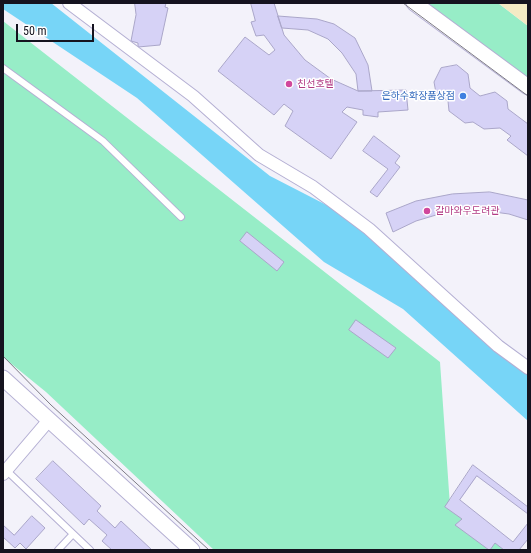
<!DOCTYPE html>
<meta charset="utf-8">
<style>
body{margin:0}
#map{position:relative;width:531px;height:553px;overflow:hidden;background:#f3f2fa;font-family:"Roboto Condensed",sans-serif}
canvas{display:block}
.frame{position:absolute;inset:0;border:4px solid #15131f;pointer-events:none}
.scale{position:absolute;left:16px;top:24px;width:78px;height:18px;box-sizing:border-box;border:2px solid #15131f;border-top:0;padding-left:5px;font-size:12px;line-height:14px;white-space:nowrap;color:#15131f;-webkit-text-stroke:3px #fff;paint-order:stroke}
</style>
<div id="map">
<canvas width="531" height="553"></canvas>
<div class="frame"></div>
<div class="scale">50 m</div>
</div>
<script>
const context = document.querySelector('canvas').getContext('2d');
context.lineJoin = 'round';
function fillPath(path, color) {
  context.fillStyle = color;
  context.fill(path, 'evenodd');
}
function strokePath(path, color, width, dash) {
  context.strokeStyle = color;
  context.lineWidth = width;
  context.lineCap = dash ? 'butt' : 'round';
  context.setLineDash(dash || []);
  context.stroke(path);
}
function drawText(font, color, halo, rows, align = 'center') {
  context.font = font + ' "Roboto Condensed","Noto Sans KR",sans-serif';
  context.lineWidth = 3;
  context.setLineDash([]);
  context.textBaseline = 'middle';
  context.strokeStyle = halo;
  context.fillStyle = color;
  for (const [text, x, y, turn = 0] of rows) {
    context.save();
    context.translate(x, y);
    context.rotate((+turn || 0) * Math.PI / 180);
    context.textAlign = isNaN(turn) ? turn : align;
    if (halo) context.strokeText(text, 0, 0);
    context.fillText(text, 0, 0);
    context.restore();
  }
}
fillPath(new Path2D(`
 M414,3H498L528,26V87Z
 M3,21L440,362L450,506L509,550H214L46,392L3,357Z`), '#97edc7');
fillPath(new Path2D(`
 M498,3H528V26Z`), '#f4eac4');
fillPath(new Path2D(`
 M3,3H51L270,176L340,212L528,370V421L403,309L324,262L137,98L3,9Z`), '#77d5f7');
const building = new Path2D(`
 M135,3H166L165,7L168,8L160,45L138,47V43L131,41L136,15Z
 M251,3H274L284,35L305,60L331,79L358,91L406,90L408,110L378,112V117L363,115V110L347,107L342,112L357,122L331,159L285,126L293,111L284,104L274,115L218,71L245,37L269,55L275,50L264,35L256,36L251,22L255,21Z
 M278,16L317,19L334,24L355,38L368,65L372,91H358L356,74L342,53L328,39L308,30L282,28Z
 M457,65L468,74L470,88L480,96L495,92L507,101L508,109L528,124V156L507,140L511,136L500,128L484,129L473,122L465,123L449,111L448,101L436,93L434,82L441,68Z
 M374,136L400,156L395,163L400,167L377,197L370,192L388,169L363,151Z
 M490,192L528,200V220L509,214L479,210L446,212L416,221L393,232L386,213L416,201L452,194Z
 M247,232L284,262L277,271L240,241Z
 M356,320L396,348L388,358L349,330Z
 M53,461L101,506L97,511L115,528L121,521L152,550H112L102,541L107,535L89,519L84,525L36,479Z
 M473,465L528,507V539L519,550H504L495,543L490,550H489L455,525L462,519L445,507Z
 M477,476L528,514V523L513,542L460,500Z
 M32,516L45,528L26,549L20,543L15,548L3,537V525L14,535Z`);
fillPath(building, '#d6d2f6');
strokePath(building, '#aaa6c9', 1);
const service = new Path2D(`
 M3,68L103,141L181,217
 M6,470L90,550
 M58,550L73,534`);
const minor = new Path2D(`
 M69,3L193,96L259,155L313,187L369,229L498,346L528,368
 M3,474L49,420`);
const tertiary = new Path2D(`
 M414,3L528,87
 M3,378L192,550`);
strokePath(service, '#b4afd3', 8);
strokePath(minor, '#b4afd3', 14);
strokePath(tertiary, '#b4afd3', 17);
strokePath(service, '#fff', 6);
strokePath(minor, '#fff', 12);
strokePath(tertiary, '#fff', 15);
strokePath(new Path2D(`
 M403,3L528,96
 M3,356L51,405L209,550`), '#7e7c86', 1);
for (const [x, y, r, color] of [
 [289,84,4,"#d1479c"],
 [463,96,4,"#3f7fe0"],
 [427,211,4,"#d1479c"]
]) {
  const dot = new Path2D();
  dot.arc(x, y, r, 0, 2 * Math.PI);
  context.fillStyle = color;
  context.fill(dot);
  strokePath(dot, '#fff', 1.5);
}
drawText('10px', '#b23c85', '#fff', [
 ["친선호텔",297,84],
 ["갈마와우도려관",435,211]
], 'left');
drawText('10px', '#366cbe', '#fff', [
 ["은하수화장품상점",455,96]
], 'right');
</script>
